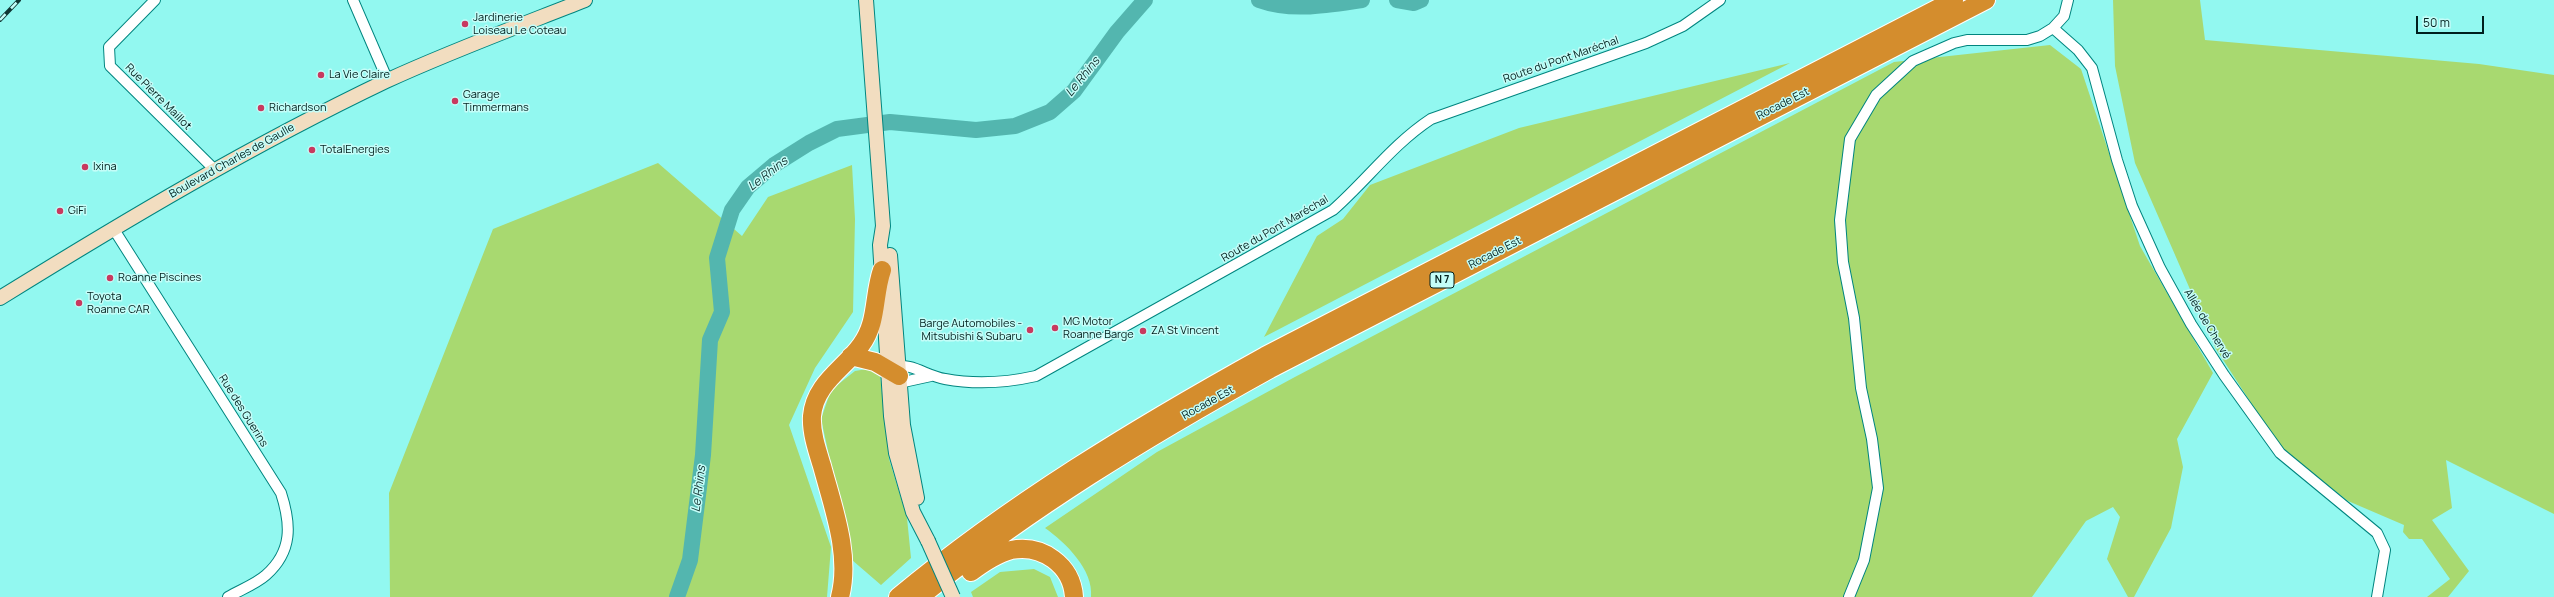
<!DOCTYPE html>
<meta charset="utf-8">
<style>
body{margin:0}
#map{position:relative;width:2554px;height:597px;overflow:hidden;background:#92f8f0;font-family:Manrope,sans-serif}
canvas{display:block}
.scale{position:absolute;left:2416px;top:16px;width:68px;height:18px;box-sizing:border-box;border:2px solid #001f1d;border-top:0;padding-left:5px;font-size:12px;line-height:14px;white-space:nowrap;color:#001f1d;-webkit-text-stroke:3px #c4fdf8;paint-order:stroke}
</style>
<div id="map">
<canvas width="2554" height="597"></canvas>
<div class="scale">50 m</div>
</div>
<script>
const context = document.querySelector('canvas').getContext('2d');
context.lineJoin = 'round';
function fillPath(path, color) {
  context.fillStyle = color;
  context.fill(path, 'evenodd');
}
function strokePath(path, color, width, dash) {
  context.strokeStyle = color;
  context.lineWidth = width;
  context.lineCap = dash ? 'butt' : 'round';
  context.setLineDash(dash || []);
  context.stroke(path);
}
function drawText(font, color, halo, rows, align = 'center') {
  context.font = font + ' Manrope,sans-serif';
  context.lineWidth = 3;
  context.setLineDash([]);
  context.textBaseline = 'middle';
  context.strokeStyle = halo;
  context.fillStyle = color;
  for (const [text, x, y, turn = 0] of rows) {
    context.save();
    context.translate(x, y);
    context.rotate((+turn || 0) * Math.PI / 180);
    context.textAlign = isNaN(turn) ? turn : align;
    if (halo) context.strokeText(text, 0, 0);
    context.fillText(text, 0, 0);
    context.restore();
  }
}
fillPath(new Path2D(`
 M2113,0H2200L2205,40L2479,64L2554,75V514L2446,460L2452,508L2432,520L2469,571L2448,597H2427L2450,579L2422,539H2409L2403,532L2404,525L2348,501L2281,449L2216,349L2135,163L2115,66Z
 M2050,45L2081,69L2140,246L2213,373L2177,439L2183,467L2171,528L2134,597H2128L2107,559L2120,517L2113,507L2086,521L2032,597H1091C1094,570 1065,542 1045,528L1157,452L1293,378L1894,62Z
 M1790,63L1264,337L1317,236L1343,219L1370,185L1519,128Z
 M658,163L742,236L768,197L852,165L855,219L853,312L815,368L789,425L831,547L827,597H390L389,493L493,229Z
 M867,369L880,375L889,459L907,518L911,558L881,585L852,560L821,419L831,390L855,371Z
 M1034,569L1050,577L1058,597H973L971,592L1000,572Z`), '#a8d970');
strokePath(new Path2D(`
 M1259,0C1292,12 1328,5 1362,0
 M1397,0L1414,3L1421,0
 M677,597L690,560L703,455L710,340L722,312L717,258L732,210L748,187L774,165L809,143L837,129L890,122L976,130L1015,126L1050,112L1074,91L1117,32L1145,0`), '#53b6af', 16);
const street = new Path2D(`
 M155,0L109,47L110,66L215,170
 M353,0L388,81
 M2053,28L2078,50L2092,68L2117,160L2132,206L2160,268L2191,324L2224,375L2280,453L2377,533L2385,550L2377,597
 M113,228L281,493C291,524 293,551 266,575C256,584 240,590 228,597
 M892,367C912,362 926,376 945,379C977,385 1005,383 1036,376L1333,210C1367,180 1393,144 1431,119L1646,43L1683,26L1720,0
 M894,379L899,383L931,376
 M1849,597L1864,560L1878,488L1872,439L1861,388L1854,318L1843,262L1840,220L1850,139L1876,95L1913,61L1954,43L1967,40H2027L2040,36L2053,28L2064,16L2068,0`);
const secondary = new Path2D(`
 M866,0L883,226L880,245L891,416L896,453L913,512L928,541
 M890,255L903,425L917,498
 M0,298C126,220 252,145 386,81C451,51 519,26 585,0`);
const highway = new Path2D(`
 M851,356L875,362L899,376
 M971,572C983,563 996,554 1011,550C1042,544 1072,565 1074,597
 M840,597C851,555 833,507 822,466C817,450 811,432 812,416C815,383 844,369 861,345C878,322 873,296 882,270
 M898,597C1011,503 1137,427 1265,356L1954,0
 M920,597C1029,509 1147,437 1270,369L1986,0`);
strokePath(street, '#00857f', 12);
strokePath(secondary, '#00857f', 16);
strokePath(highway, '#fff', 20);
strokePath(street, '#fff', 10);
strokePath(secondary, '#f2ddc0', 14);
strokePath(highway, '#d48d2d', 18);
const rail = new Path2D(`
 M0,20L19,0`);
strokePath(rail, '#103734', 4);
strokePath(rail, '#c4fdf8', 2.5, [8]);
const secondaryBridge = new Path2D(`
 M928,541L953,597`);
strokePath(secondaryBridge, '#00857f', 16, []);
strokePath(secondaryBridge, '#f2ddc0', 14);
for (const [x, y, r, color] of [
 [465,24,4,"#c8395f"],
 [321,75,4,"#c8395f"],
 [455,101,4,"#c8395f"],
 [261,108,4,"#c8395f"],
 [312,150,4,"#c8395f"],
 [85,167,4,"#c8395f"],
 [60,211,4,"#c8395f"],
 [110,278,4,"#c8395f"],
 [79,303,4,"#c8395f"],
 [1055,328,4,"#c8395f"],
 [1030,330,4,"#c8395f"],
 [1143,331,4,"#c8395f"]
]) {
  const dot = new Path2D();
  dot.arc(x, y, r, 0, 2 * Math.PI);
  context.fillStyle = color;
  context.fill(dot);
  strokePath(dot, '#c4fdf8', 1.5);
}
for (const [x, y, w] of [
 [1442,280,24]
]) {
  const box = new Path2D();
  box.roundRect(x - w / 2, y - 8, w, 16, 3);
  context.fillStyle = '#c4fdf8';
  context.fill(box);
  strokePath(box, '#001f1d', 1);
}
drawText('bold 10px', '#001f1d', null, [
 ["N 7",1442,280]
]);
drawText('11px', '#001f1d', '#c4fdf8', [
 ["Jardinerie",473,18],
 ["Loiseau Le Coteau",473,31],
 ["La Vie Claire",329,75],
 ["Garage",463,95],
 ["Timmermans",463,108],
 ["Richardson",269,108],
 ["TotalEnergies",320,150],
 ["Ixina",93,167],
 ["GiFi",68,211],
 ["Roanne Piscines",118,278],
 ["Toyota",87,297],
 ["Roanne CAR",87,310],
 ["MG Motor",1063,322],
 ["Roanne Barge",1063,335],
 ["Barge Automobiles -",1022,324,"right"],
 ["Mitsubishi & Subaru",1022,337,"right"],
 ["ZA St Vincent",1151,331]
], 'left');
drawText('11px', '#001f1d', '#c4fdf8', [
 ["Route du Pont Maréchal",1561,60,-19],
 ["Rue Pierre Maillot",158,97,45],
 ["Rocade Est",1783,104,-27],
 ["Boulevard Charles de Gaulle",232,161,-29],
 ["Route du Pont Maréchal",1275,229,-30],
 ["Rocade Est",1495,253,-27],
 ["Allée de Chervé",2207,324,59],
 ["Rocade Est",1208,403,-29],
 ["Rue des Guerins",243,411,58]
]);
drawText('italic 12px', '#11302e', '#c4fdf8', [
 ["Le Rhins",1083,77,-51],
 ["Le Rhins",768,174,-38],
 ["Le Rhins",699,489,-83]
]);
</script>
